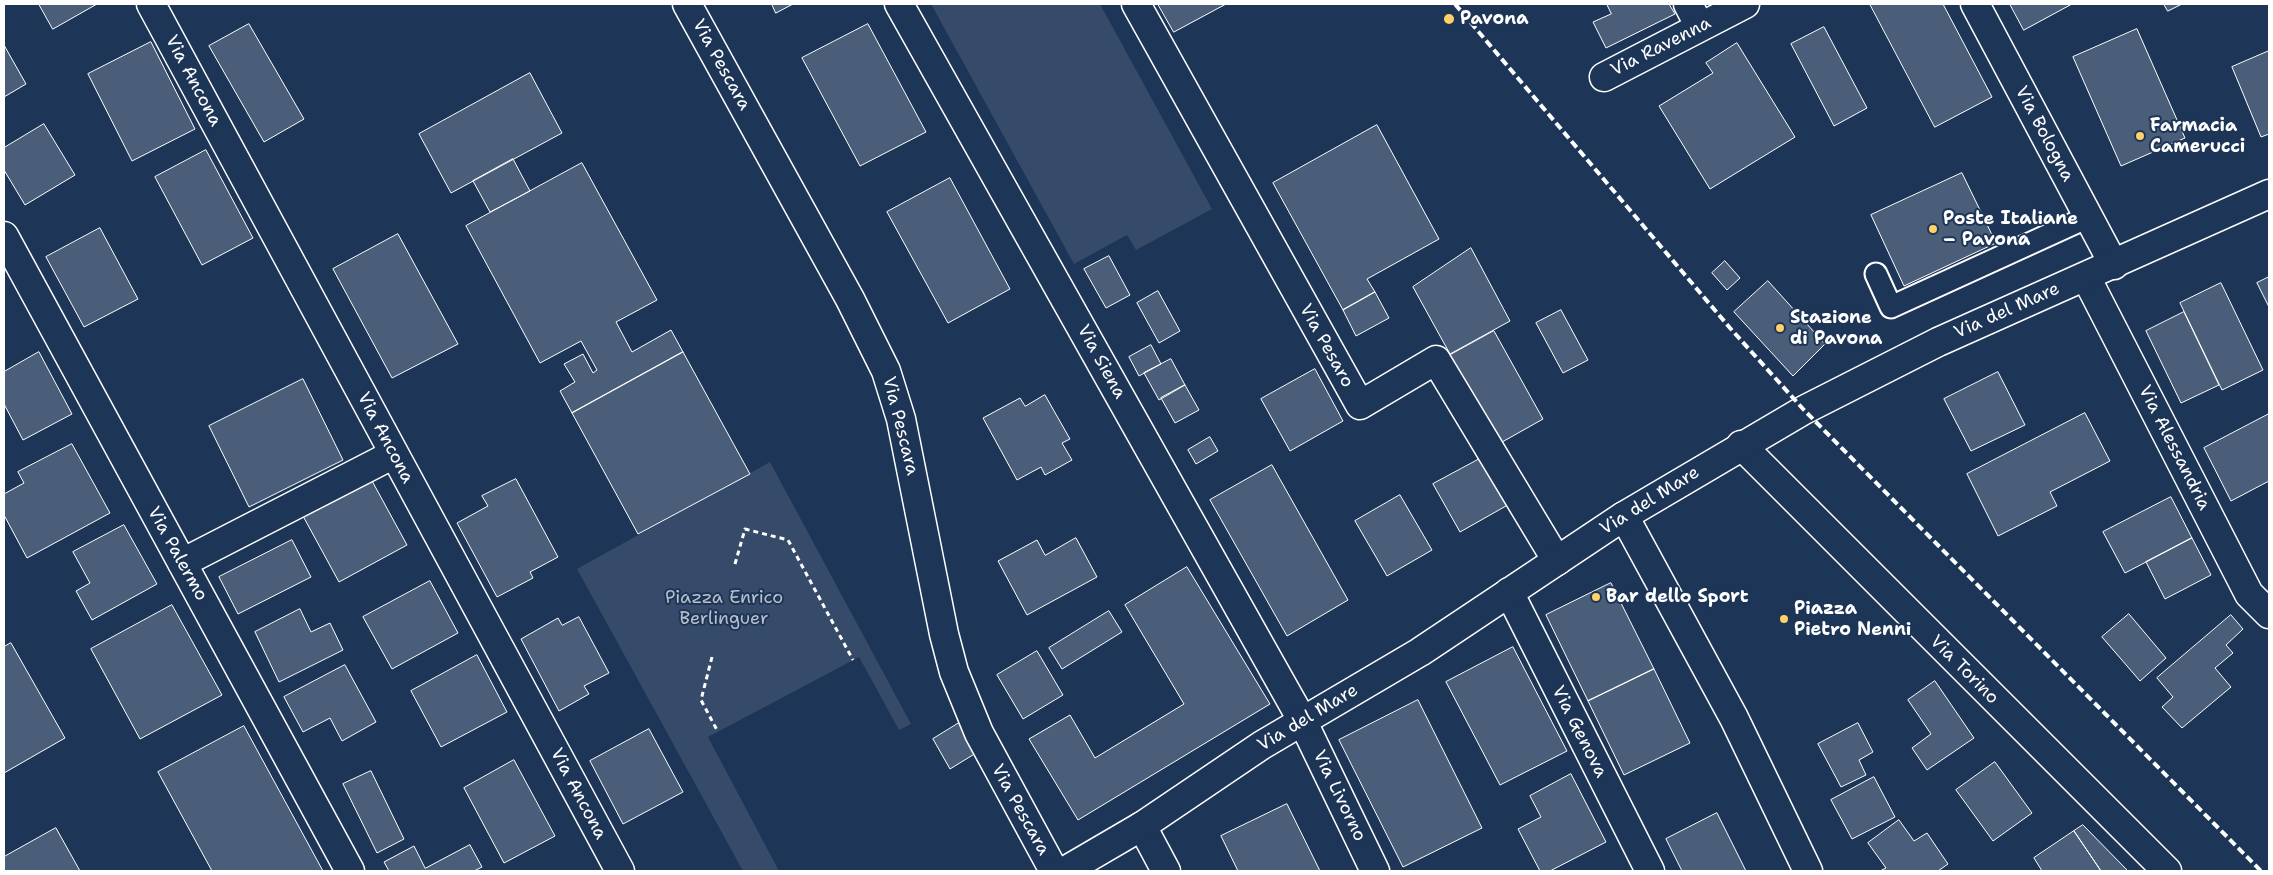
<!DOCTYPE html>
<meta charset="utf-8">
<style>
body{margin:0}
#map{position:relative;width:2273px;height:875px;overflow:hidden;background:#1d3557;font-family:"Shantell Sans",sans-serif}
canvas{display:block}
.frame{position:absolute;inset:0;border:5px solid #fff;pointer-events:none}
</style>
<div id="map">
<canvas width="2273" height="875"></canvas>
<div class="frame"></div>
</div>
<script>
const context = document.querySelector('canvas').getContext('2d');
context.lineJoin = 'round';
function fillPath(path, color) {
  context.fillStyle = color;
  context.fill(path, 'evenodd');
}
function strokePath(path, color, width, dash) {
  context.strokeStyle = color;
  context.lineWidth = width;
  context.lineCap = dash ? 'butt' : 'round';
  context.setLineDash(dash || []);
  context.stroke(path);
}
function drawText(font, color, halo, rows, align = 'center') {
  context.font = font + ' "Shantell Sans",sans-serif';
  context.lineWidth = 4;
  context.setLineDash([]);
  context.textBaseline = 'middle';
  context.strokeStyle = halo;
  context.fillStyle = color;
  for (const [text, x, y, turn = 0] of rows) {
    context.save();
    context.translate(x, y);
    context.rotate((+turn || 0) * Math.PI / 180);
    context.textAlign = isNaN(turn) ? turn : align;
    if (halo) context.strokeText(text, 0, 0);
    context.fillText(text, 0, 0);
    context.restore();
  }
}
fillPath(new Path2D(`
 M931,4H1100L1212,209L1136,250L1127,235L1074,264Z
 M770,462L911,724L899,730L859,657L708,737L779,871H743L577,569Z`), '#364b69');
const building = new Path2D(`
 M39,4H97L53,29Z
 M772,4H793L776,13Z
 M1158,4H1226L1174,32Z
 M1607,4H1669L1675,14L1606,48L1593,22L1611,14Z
 M1870,4H1943L1992,97L1935,127Z
 M2010,4H2072L2024,30Z
 M2164,4H2182L2168,11Z
 M249,24L304,119L264,142L209,46Z
 M868,24L926,132L860,166L802,58Z
 M1824,27L1867,108L1834,126L1791,44Z
 M2137,29L2185,138L2121,166L2073,57Z
 M151,42L195,129L132,161L88,74Z
 M1737,43L1795,137L1710,189L1659,106L1713,73L1706,63Z
 M4,45L26,84L4,97Z
 M2269,51V134L2261,137L2232,67Z
 M530,73L562,133L451,193L419,134Z
 M44,124L75,175L25,205L4,170V148Z
 M1377,125L1439,239L1367,279L1375,292L1343,310L1273,183Z
 M206,150L253,238L202,265L155,177Z
 M513,159L530,191L490,212L473,181Z
 M582,163L657,300L616,322L632,352L671,330L683,352L572,413L560,391L575,382L564,364L583,354L593,373L597,370L581,341L540,363L466,226Z
 M1962,173L1996,243L1904,286L1871,215Z
 M950,178L1010,289L948,323L887,212Z
 M100,228L138,299L84,327L46,257Z
 M398,234L458,344L392,378L333,269Z
 M1471,248L1510,321L1450,354L1413,287Z
 M1109,256L1130,295L1106,308L1084,269Z
 M1725,261L1740,278L1727,290L1712,273Z
 M2269,277V307L2257,283Z
 M1768,281L1825,344L1793,376L1734,312Z
 M2221,283L2263,370L2222,390L2180,303Z
 M1158,291L1180,331L1159,343L1137,303Z
 M1375,292L1389,318L1356,336L1343,310Z
 M1561,310L1588,360L1563,373L1536,323Z
 M2184,312L2219,385L2181,403L2146,331Z
 M1494,331L1543,419L1495,446L1445,358Z
 M1151,345L1161,364L1139,376L1129,357Z
 M39,352L72,414L23,440L4,404V372Z
 M683,352L750,474L638,534L572,413Z
 M1171,359L1185,385L1159,400L1144,373Z
 M1315,369L1343,421L1290,451L1261,399Z
 M1998,372L2025,425L1971,451L1944,399Z
 M303,379L343,460L249,507L209,426Z
 M1185,385L1199,410L1175,423L1161,398Z
 M1045,395L1070,439L1062,443L1072,460L1045,475L1041,467L1017,480L983,418L1020,398L1025,406Z
 M2085,413L2110,461L2050,492L2057,506L1998,536L1967,474Z
 M2269,414V481L2231,501L2204,448Z
 M1210,437L1218,451L1196,464L1188,450Z
 M72,444L110,513L27,558L4,515V494L24,483L18,472Z
 M1487,455L1513,502L1460,532L1433,484Z
 M1272,465L1348,600L1287,636L1210,500Z
 M371,479L407,545L339,582L303,516Z
 M516,479L558,557L530,572L533,578L497,597L457,523L488,506L482,496Z
 M1400,495L1432,550L1387,576L1355,521Z
 M2171,497L2192,538L2125,573L2103,532Z
 M124,525L157,584L92,620L76,591L90,583L73,552Z
 M1076,538L1097,577L1027,615L998,561L1037,540L1045,555Z
 M2192,538L2211,575L2165,599L2146,562Z
 M292,540L311,577L238,614L219,577Z
 M1187,567L1270,704L1078,820L1029,739L1070,715L1095,758L1184,704L1125,605Z
 M430,581L458,633L392,669L363,617Z
 M1611,583L1654,669L1588,701L1546,615Z
 M172,605L222,695L140,739L91,649Z
 M300,609L311,632L330,623L343,650L279,682L255,632Z
 M1109,611L1122,632L1062,669L1049,648Z
 M2129,614L2166,658L2140,681L2102,637Z
 M2231,615L2243,629L2226,645L2233,653L2215,668L2231,687L2182,728L2162,707L2173,697L2157,678Z
 M579,617L609,673L584,686L589,694L559,711L521,639L558,618L562,625Z
 M11,643L65,738L4,773V647Z
 M1513,647L1567,751L1500,785L1446,682Z
 M1037,651L1063,695L1023,719L997,675Z
 M477,655L507,712L441,747L411,691Z
 M345,665L376,722L342,741L330,718L303,732L284,697Z
 M1654,669L1690,743L1624,775L1588,701Z
 M1935,681L1974,738L1927,770L1912,748L1931,734L1908,700Z
 M1418,700L1482,828L1403,867L1339,740Z
 M959,723L976,753L950,769L933,739Z
 M1858,723L1873,752L1859,760L1866,775L1841,787L1818,744Z
 M244,726L323,871H212L158,772Z
 M649,729L683,792L623,824L590,761Z
 M514,760L555,836L504,863L464,788Z
 M1995,762L2032,813L1993,841L1956,790Z
 M371,771L404,839L377,853L343,784Z
 M1571,774L1606,842L1550,871H1540L1518,829L1541,817L1530,796Z
 M1874,777L1895,817L1852,839L1831,800Z
 M1287,804L1320,871H1238L1221,836Z
 M1717,813L1746,871H1682L1666,839Z
 M1899,820L1914,841L1927,833L1948,864L1938,871H1880L1886,868L1868,843Z
 M2083,825L2128,871H2101L2074,831Z
 M56,828L80,871H4V857Z
 M2074,831L2101,871H2042L2034,858Z
 M470,845L482,867L474,871H389L384,862L414,846L425,868Z`);
fillPath(building, '#4a5d79');
strokePath(building, '#fff', 1);
const service = new Path2D(`
 M1876,274L1891,307L2088,217`);
const minor = new Path2D(`
 M151,4L620,871
 M687,4L850,299L886,371L901,419L944,634L954,672L979,733L1054,871
 M899,4L1302,720L1375,871
 M1136,4L1360,405L1436,360L1557,561
 M1688,4L1700,27
 M1975,4L2114,265
 M1604,77L1745,4
 M4,236L350,871
 M2086,277L2249,594L2269,614
 M1741,445L2167,871
 M1624,516L1734,718L1808,871
 M182,563L394,454
 M1509,592L1650,871
 M1142,826L1166,871`);
const secondary = new Path2D(`
 M1065,871L1142,826L1262,745L1420,652L1624,516L1804,410L1938,342L2269,194`);
strokePath(service, '#fff', 25);
strokePath(minor, '#fff', 31);
strokePath(secondary, '#fff', 31);
strokePath(new Path2D(`
 M735,564L745,529L788,540L853,660
 M712,657L701,700L718,732`), '#fff', 3, [5, 4]);
strokePath(service, '#1d3557', 21);
strokePath(minor, '#1d3557', 28);
strokePath(secondary, '#1d3557', 28);
strokePath(new Path2D(`
 M1455,4L1730,328L1804,410L2261,871`), '#fff', 4, [8, 4]);
for (const [x, y, r, color] of [
 [1449,19,6,"#ffd166"],
 [2140,136,5,"#ffd166"],
 [1933,229,5,"#ffd166"],
 [1780,328,5,"#ffd166"],
 [1596,597,5,"#ffd166"],
 [1784,619,5,"#ffd166"]
]) {
  const dot = new Path2D();
  dot.arc(x, y, r, 0, 2 * Math.PI);
  context.fillStyle = color;
  context.fill(dot);
  strokePath(dot, '#1d3557', 2);
}
drawText('bold 18px', '#fff', '#1d3557', [
 ["Pavona",1460,19],
 ["Farmacia",2150,126],
 ["Camerucci",2150,147],
 ["Poste Italiane",1943,219],
 ["– Pavona",1943,240],
 ["Stazione",1790,318],
 ["di Pavona",1790,339],
 ["Bar dello Sport",1606,597],
 ["Piazza",1794,609],
 ["Pietro Nenni",1794,630]
], 'left');
drawText('18px', '#fff', '#1d3557', [
 ["Via Ravenna",1661,47,-27],
 ["Via Pescara",721,65,61],
 ["Via Ancona",193,81,62],
 ["Via Bologna",2044,134,62],
 ["Via del Mare",2007,311,-24],
 ["Via Pesaro",1326,346,61],
 ["Via Siena",1101,362,61],
 ["Via Pescara",900,426,76],
 ["Via Ancona",385,438,62],
 ["Via Alessandria",2174,448,63],
 ["Via del Mare",1650,501,-32],
 ["Via Palermo",177,554,61],
 ["Via Torino",1964,670,45],
 ["Via del Mare",1308,718,-31],
 ["Via Genova",1579,732,63],
 ["Via Ancona",578,794,62],
 ["Via Livorno",1339,796,64],
 ["Via Pescara",1020,810,61]
]);
drawText('18px', '#b9c0ca', '#1d3557', [
 ["Piazza Enrico",724,598],
 ["Berlinguer",724,619]
]);
</script>
